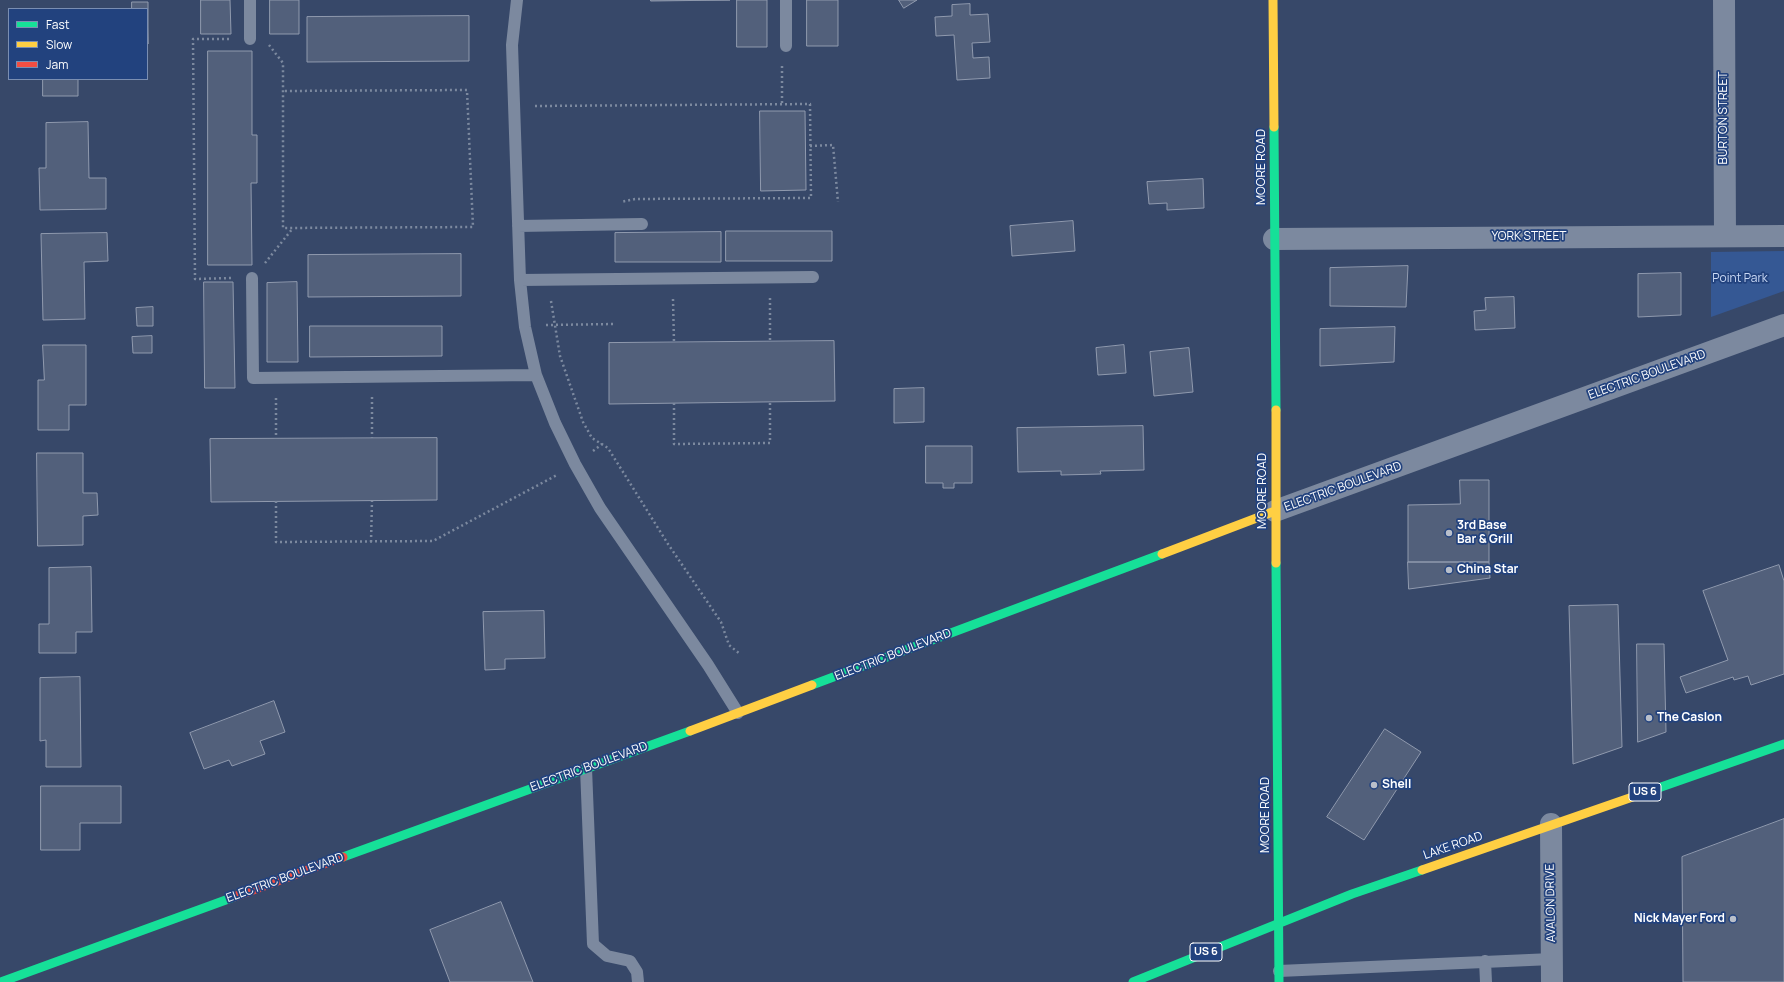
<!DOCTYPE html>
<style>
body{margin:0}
#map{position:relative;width:1784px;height:982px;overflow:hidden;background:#374869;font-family:Manrope,sans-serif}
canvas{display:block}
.legend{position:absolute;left:8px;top:8px;width:140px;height:72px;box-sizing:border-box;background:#22427e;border:1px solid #7a8eb2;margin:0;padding:5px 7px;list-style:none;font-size:12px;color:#fff}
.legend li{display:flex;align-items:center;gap:8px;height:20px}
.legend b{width:20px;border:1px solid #7a8eb2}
</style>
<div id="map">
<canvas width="1784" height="982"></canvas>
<ul class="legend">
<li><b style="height:5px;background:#16e098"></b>Fast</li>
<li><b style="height:5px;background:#ffcf43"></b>Slow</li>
<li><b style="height:5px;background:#f24e42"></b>Jam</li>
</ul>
</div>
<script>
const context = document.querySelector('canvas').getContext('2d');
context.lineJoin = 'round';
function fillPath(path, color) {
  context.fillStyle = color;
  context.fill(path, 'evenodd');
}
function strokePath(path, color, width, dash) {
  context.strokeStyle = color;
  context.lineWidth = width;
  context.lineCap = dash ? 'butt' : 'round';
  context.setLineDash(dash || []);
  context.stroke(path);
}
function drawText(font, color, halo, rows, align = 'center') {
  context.font = font + ' Manrope,sans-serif';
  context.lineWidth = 3.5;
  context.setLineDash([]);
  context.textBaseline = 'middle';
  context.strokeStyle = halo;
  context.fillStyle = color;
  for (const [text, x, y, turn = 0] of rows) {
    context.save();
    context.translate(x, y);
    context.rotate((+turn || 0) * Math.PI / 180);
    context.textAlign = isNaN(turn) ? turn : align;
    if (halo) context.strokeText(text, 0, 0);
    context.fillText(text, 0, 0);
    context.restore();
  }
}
fillPath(new Path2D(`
 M1784,251V291L1711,317V252Z`), '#355894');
const building = new Path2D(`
 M201,0H230L231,34H201Z
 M270,0H299V34H270Z
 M651,0H730L651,1Z
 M737,0H767V47H737Z
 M807,0H838V46H807Z
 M899,0H917L904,8Z
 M132,2H148V44L147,9H132Z
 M970,4V15L988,14L990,42L972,43L973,58L989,57L990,78L957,80L954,35L936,36L935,17L952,16V5Z
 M469,16V61L307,62V17Z
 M208,51H252V135H257V183H251L252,265H208Z
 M43,79H78V96H43Z
 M760,111H805L806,190L761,191Z
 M88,122L89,178H106V209L40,210L39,168H46V123Z
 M1203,179L1204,208L1167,210V203L1149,204L1147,182Z
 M1073,221L1075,251L1012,256L1010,226Z
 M726,231H832V261H726Z
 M721,232V262H615V233Z
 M107,233L108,261L84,262L85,319L43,320L41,234Z
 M461,254V296L308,297V255Z
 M1408,266L1406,307L1330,306V268Z
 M1681,273V315L1638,317V274Z
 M204,282H233L235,388H205Z
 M297,282L298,362H267V283Z
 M1514,297L1515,328L1475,330L1474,311L1486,310L1485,298Z
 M153,307V326H137L136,308Z
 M310,326H442V356L310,357Z
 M1395,327L1394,362L1320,366V329Z
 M152,336V353H133L132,337Z
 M834,341L835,401L609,404V343Z
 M43,345H86V405H69V430H38V380H44Z
 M1124,345L1126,373L1098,375L1096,348Z
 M1189,348L1193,392L1154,396L1150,352Z
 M924,388V422L894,423V389Z
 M1143,426L1144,470L1100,471L1101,474L1061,475V471L1018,472L1017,428Z
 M437,438V500L211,502L210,439Z
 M926,446H972V483H954V488H943V483H926Z
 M37,453H83V493H97L98,515L83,516V545L38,546Z
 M1460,480H1489V562H1408V505L1460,504Z
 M1408,562H1489L1490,578L1409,589Z
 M1779,565L1784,581V674L1751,685L1748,676L1734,680L1733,677L1686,693L1680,677L1728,660L1703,591Z
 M91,567L92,632H76V653H39V624H49V568Z
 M1618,605L1622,747L1573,764L1569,606Z
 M544,611L545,658L505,659V669L485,670L483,612Z
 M1637,644H1664L1666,732L1638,742Z
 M80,677L81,767H46V740L40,741V678Z
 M274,701L285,732L260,741L265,754L232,766L229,760L204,769L190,733Z
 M1385,729L1421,752L1364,840L1327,817Z
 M41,786H121V823H80V850H41Z
 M1784,819V982H1683L1682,857Z
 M501,902L533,982H450L430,930Z`);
fillPath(building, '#52607b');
strokePath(building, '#909aae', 1);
strokePath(new Path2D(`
 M229,39H193L195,279L231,278
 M269,45L283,63V228L473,227L467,90L283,91
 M782,66V104
 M535,106L810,104L811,198L635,199L621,202
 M810,146L833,145L838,202
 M265,263L293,228
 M770,298V342
 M673,299L674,343
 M551,301L560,356L583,422L592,438L608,448L668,544L721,622L729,645L740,654
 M546,325L616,324
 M372,397V438
 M276,398V439
 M674,403V444L770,443V402
 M593,451L602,444
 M276,501V542L433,541L557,475
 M371,542L372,501`), '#7c899f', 2.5, [2, 3]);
strokePath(new Path2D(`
 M250,0V39
 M517,0L512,45L520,280L525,327L536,375L555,423L575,464L600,508L708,665L738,713
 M786,46V0
 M518,226L642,224
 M252,278L253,378L536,375
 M520,280L813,277
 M586,768L593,944L607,956L630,961L637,972L638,982
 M1485,961L1486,982
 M1279,971L1552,959`), '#7c899f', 12);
strokePath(new Path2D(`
 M1724,0L1725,236
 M1274,239L1784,236
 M1275,511L1784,325
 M1551,824L1552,982`), '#7c899f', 22);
strokePath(new Path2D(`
 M1274,127L1276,410
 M1276,563L1279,982
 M812,685L1162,554
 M1644,793L1784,744
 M343,857L690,731
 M1,982L234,897
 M1133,982L1352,894L1422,870`), '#16e098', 9);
strokePath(new Path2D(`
 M1273,0L1274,127
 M1276,410V563
 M1162,554L1275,511
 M690,731L812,685
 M1422,870L1644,793`), '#ffcf43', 9);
strokePath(new Path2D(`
 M234,897L343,857`), '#f24e42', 9);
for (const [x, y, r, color] of [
 [1449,533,4,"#b9bfca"],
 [1449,570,4,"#b9bfca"],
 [1649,718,4,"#b9bfca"],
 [1374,785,4,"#b9bfca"],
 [1733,919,4,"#b9bfca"]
]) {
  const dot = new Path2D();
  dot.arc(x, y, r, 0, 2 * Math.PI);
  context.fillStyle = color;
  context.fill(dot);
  strokePath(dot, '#22427e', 1.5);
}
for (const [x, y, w] of [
 [1645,792,32],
 [1206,952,32]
]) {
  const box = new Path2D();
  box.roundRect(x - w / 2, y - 9, w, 18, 3);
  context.fillStyle = '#22427e';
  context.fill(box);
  strokePath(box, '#fff', 1);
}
drawText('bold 11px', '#fff', null, [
 ["US 6",1645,792],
 ["US 6",1206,952]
]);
drawText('12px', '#fff', '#22427e', [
 ["BURTON STREET",1724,118,-90],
 ["MOORE ROAD",1262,167,-90],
 ["YORK STREET",1529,237],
 ["ELECTRIC BOULEVARD",1647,375,-20],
 ["ELECTRIC BOULEVARD",1343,487,-20],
 ["MOORE ROAD",1263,491,-90],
 ["ELECTRIC BOULEVARD",893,655,-21],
 ["ELECTRIC BOULEVARD",589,767,-20],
 ["MOORE ROAD",1266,815,-90],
 ["LAKE ROAD",1453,846,-19],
 ["ELECTRIC BOULEVARD",285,878,-20],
 ["AVALON DRIVE",1551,903,-91]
]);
drawText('12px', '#cad9f5', '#22427e', [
 ["Point Park",1740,279]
]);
drawText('bold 12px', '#fff', '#22427e', [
 ["3rd Base",1457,526],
 ["Bar & Grill",1457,540],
 ["China Star",1457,570],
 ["The Caslon",1657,718],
 ["Shell",1382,785],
 ["Nick Mayer Ford",1725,919,"right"]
], 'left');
</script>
